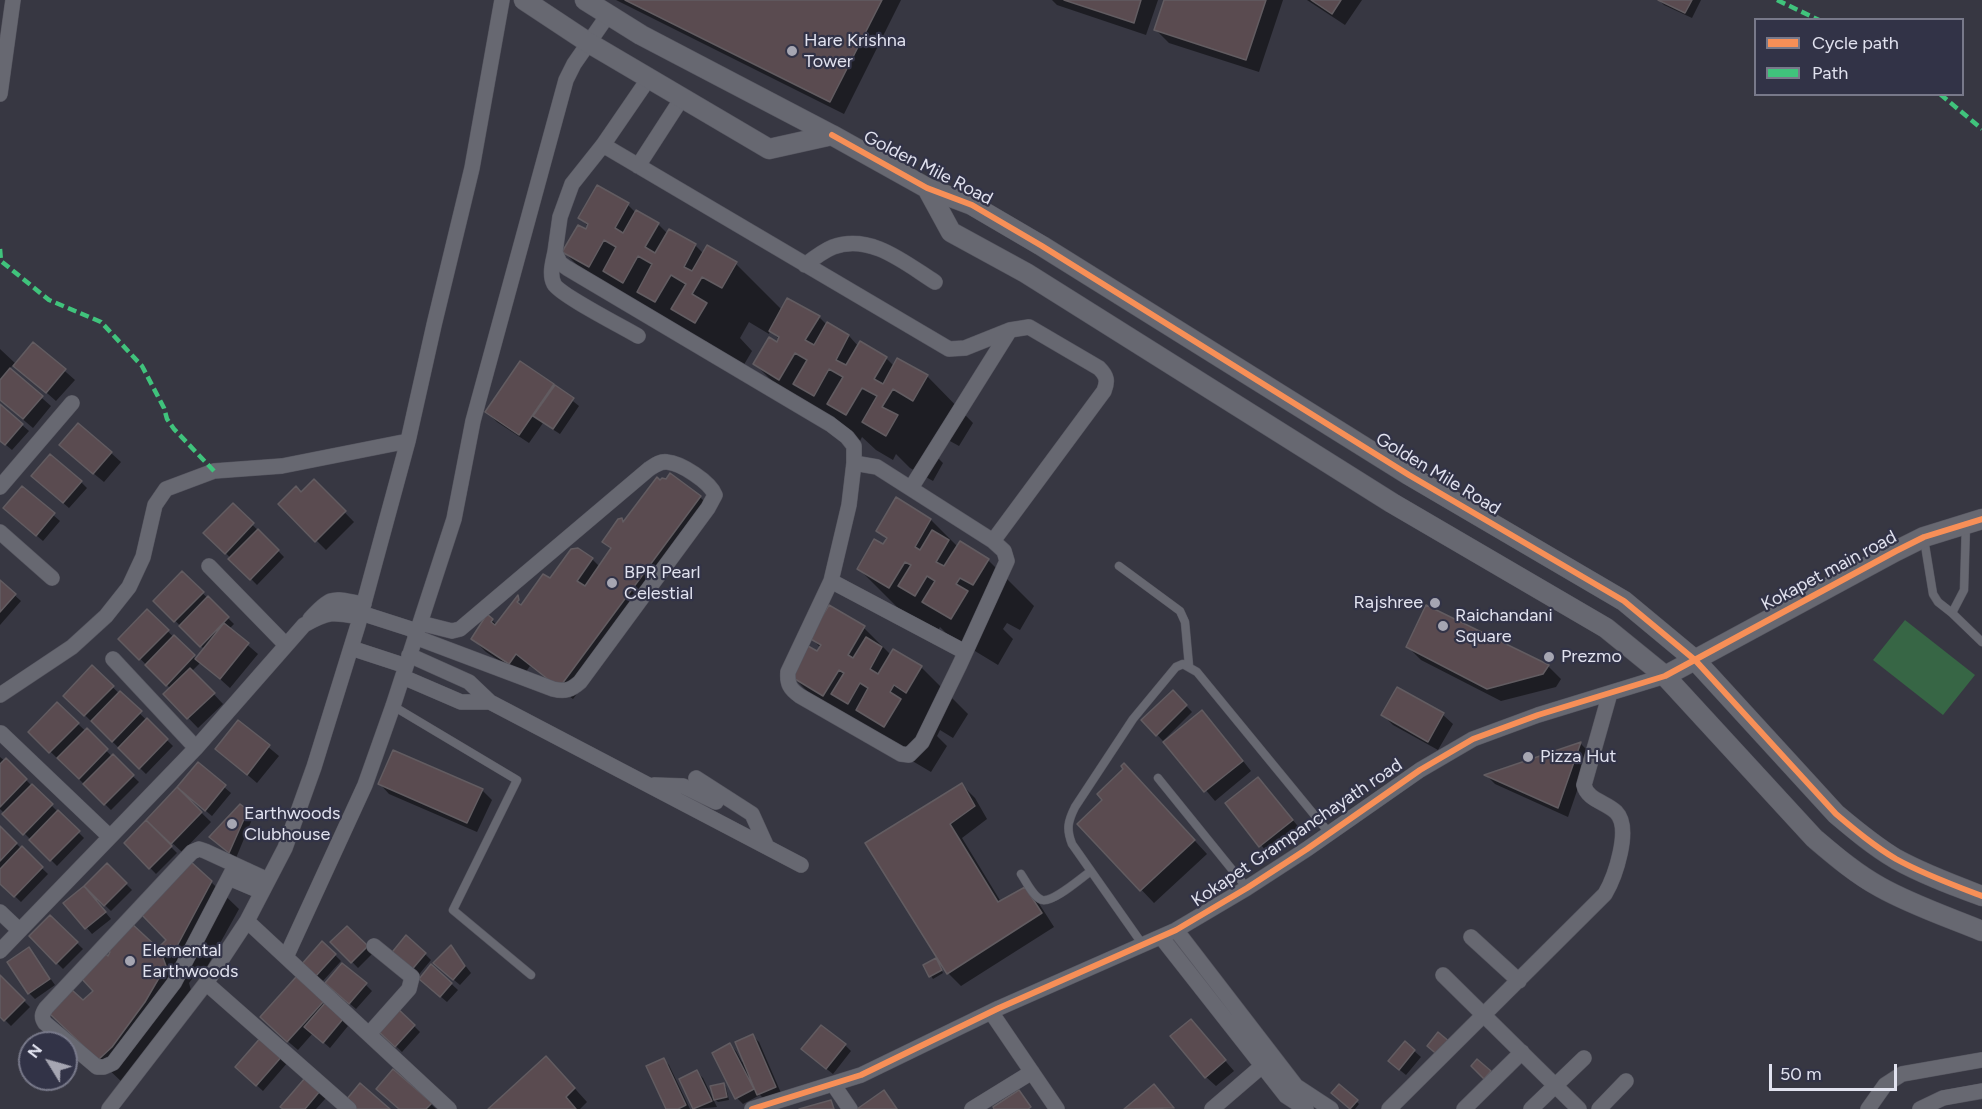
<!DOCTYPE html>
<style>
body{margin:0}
#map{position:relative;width:1982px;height:1109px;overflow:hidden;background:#373742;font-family:Figtree,sans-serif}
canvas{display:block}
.legend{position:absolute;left:1754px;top:18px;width:210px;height:78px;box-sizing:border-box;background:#323347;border:2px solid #78798a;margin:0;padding:8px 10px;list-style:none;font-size:18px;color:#e1e2ef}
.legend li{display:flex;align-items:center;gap:12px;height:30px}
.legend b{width:30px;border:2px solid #78798a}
.north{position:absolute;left:18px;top:1031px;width:60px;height:60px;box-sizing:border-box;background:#323347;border:2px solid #78798a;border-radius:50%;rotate:307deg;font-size:16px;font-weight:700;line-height:24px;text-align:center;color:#e1e2ef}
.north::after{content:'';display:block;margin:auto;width:21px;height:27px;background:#a6a6b2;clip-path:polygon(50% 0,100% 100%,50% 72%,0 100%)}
.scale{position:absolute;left:1769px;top:1064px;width:128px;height:27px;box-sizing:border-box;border:3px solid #e1e2ef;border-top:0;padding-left:8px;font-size:18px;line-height:21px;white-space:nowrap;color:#e1e2ef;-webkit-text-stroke:4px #323347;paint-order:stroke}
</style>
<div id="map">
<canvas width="1982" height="1109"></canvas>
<ul class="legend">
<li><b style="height:8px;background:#f78f57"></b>Cycle path</li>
<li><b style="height:8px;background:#40c37c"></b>Path</li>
</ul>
<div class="north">N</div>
<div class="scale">50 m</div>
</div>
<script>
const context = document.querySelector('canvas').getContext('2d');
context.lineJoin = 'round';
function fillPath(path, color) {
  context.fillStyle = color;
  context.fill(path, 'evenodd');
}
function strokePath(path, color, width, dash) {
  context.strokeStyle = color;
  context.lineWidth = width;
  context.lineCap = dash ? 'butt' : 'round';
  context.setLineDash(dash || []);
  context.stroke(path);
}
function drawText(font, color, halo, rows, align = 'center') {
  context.font = font + ' Figtree,sans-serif';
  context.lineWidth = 4.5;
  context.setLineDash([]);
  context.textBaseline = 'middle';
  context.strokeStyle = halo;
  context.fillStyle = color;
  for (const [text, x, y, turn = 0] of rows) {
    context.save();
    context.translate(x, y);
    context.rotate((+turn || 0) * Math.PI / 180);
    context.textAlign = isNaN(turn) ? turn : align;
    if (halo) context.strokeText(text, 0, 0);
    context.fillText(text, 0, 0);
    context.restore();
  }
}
fillPath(new Path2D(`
 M1905,620L1975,675L1943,715L1873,660Z`), '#376645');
fillPath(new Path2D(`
 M616,0H901L844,114Z
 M1052,0H1158L1146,35L1057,5Z
 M1166,0H1283L1259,72L1169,43L1156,30Z
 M1307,0H1362L1345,25Z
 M1659,0H1701L1692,18L1664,5Z
 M628,205L636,213L658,224L668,234L670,231L695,245L704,254L736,264L782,310L819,317L827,325L849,336L859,347L886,358L894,366L927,376L973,423L959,446L939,435L930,450L943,463L933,481L910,468L896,454L893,460L876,450L862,437L860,441L801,410L755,364L777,344L779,339L770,330L769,334L749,322L740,338L752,351L742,368L720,355L706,341L702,348L610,298L564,252L589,227L580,218Z
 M34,344L75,380L56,401L14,364L9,369L51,406L33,428L0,400V349L16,364Z
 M553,385L579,406L560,434L543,423L529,443L497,422L487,412Z
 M0,406L29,431L12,450L0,440Z
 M111,453L121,462L104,482L70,454Z
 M671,476L700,497L713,510L573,699L530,666L523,676L486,652L473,639L492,620L497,625L515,600L522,605L550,580L592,559L600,567L612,550L604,542L622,520L625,523L661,482L667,481Z
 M314,481L354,522L326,550L280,504L301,494Z
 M39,482H81L87,488L69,508Z
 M22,488L60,521L43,541L11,514Z
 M896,499L931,520L958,547L988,560L1034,606L1020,630L1007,623L1003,629L1013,639L998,665L970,648L962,640V642L946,633L940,627L936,634L905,615L858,568L883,546L887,540L878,530Z
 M233,505L284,557L257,585L206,533Z
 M182,573L234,624L229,629L258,654L230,688L201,662L192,671L223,704L198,728L165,694L171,689L120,639L147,611L196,659L204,649L155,601Z
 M0,582L21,601L0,625Z
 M864,628L891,655L893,651L921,667L968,714L953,738L940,730L937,736L947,746L931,772L904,756L838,722L792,676L817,653L821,648L811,638Z
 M1408,647L1548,666L1561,679L1556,687L1501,701L1421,660Z
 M92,667L173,746L146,774L65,696Z
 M1398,689L1443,715L1453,724L1438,750L1393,725L1383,715Z
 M1173,692L1192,712L1163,741L1143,720Z
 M57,704L139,782L111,810L30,732Z
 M238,722L279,756L257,783L217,749Z
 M1212,722L1251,771L1215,801L1165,742Z
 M1581,744L1590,753L1568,817L1495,784L1487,776Z
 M0,757L5,761L6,760L84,838L57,866L0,809Z
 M198,765L231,793L212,816L182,791L180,792L211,822L182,852L156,828L178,789Z
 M1137,778L1207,854L1154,903L1079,824Z
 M1258,779L1302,831L1270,856L1227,803Z
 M380,784L482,790L492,800L477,832L389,794Z
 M962,785L975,798L987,819L962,838L1001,902L1025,889L1038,902L1054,927L961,986L948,973L867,843Z
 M247,811L253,817L236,858L217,843Z
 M146,822L177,853L156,874L126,843Z
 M0,828L48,874L21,902L0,882Z
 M107,865L132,890L111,911L93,894L92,896L111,919L92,934L66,903Z
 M211,882L239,909L203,974L198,971L189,983L192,994L126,1086L79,1041L82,1002L96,991L108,958L158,950Z
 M50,917L83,949L63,969L31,937Z
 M347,928L373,953L358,968L333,942Z
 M451,947L471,973L460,985L441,969Z
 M29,949L55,985L35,999L29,993Z
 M425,954L431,960L416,978L397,962Z
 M335,955L341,961L322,982L309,971Z
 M938,963L943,973L933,979L931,976Z
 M432,966L458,990L447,1002L427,985Z
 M0,977L30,1007L11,1026L0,1015Z
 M296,979L348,1026L330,1048L313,1033L298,1050L271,1027Z
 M366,985L372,991L356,1009L333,989Z
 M397,1009L420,1032L402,1052L378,1029Z
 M1191,1021L1234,1071L1216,1086L1206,1077Z
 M753,1036L759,1042L781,1093L765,1100L760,1095L743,1104L737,1098L730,1045L736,1051L742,1062L744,1061Z
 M262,1038L288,1062L263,1091L243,1073Z
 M1405,1043L1421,1057L1406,1075L1396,1067Z
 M845,1045L851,1051L833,1074L809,1055Z
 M663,1059L669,1065L690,1109H668Z
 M559,1071L587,1102L580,1109H490Z
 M697,1072L703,1078L717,1107L695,1109L681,1079Z
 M305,1080L326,1098L316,1109H284Z
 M723,1084L726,1087L729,1100L718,1102L715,1100Z
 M1154,1086L1174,1109H1127Z
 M1339,1086L1359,1104L1355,1109H1351L1333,1093Z
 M431,1104L436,1109H400Z`), '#0007');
const building = new Path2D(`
 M625,0H882L830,102Z
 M1064,0H1141L1134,23Z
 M1164,0H1266L1246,60L1154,30Z
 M1311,0H1341L1332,14Z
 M1658,0H1692L1685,13Z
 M597,185L629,203L615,228L623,233L636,210L659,223L645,247L655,253L669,229L696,244L684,267L692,271L707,245L737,262L722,288L702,277L692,294L707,303L695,323L671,309L686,284L671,275L655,302L637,292L652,264L638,256L623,283L603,271L616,247L604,240L589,267L562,252L578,225L586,229L588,224L578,218Z
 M787,298L820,316L805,340L814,345L827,322L849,335L836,360L846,365L860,341L887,357L874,379L883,384L897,358L928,375L913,401L893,389L882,407L898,415L886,436L862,422L877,396L862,388L846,415L827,404L843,377L829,369L814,396L793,384L807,360L795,353L779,380L753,364L769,337L777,342L779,337L769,331Z
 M33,342L66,369L46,393L13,366Z
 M520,361L554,384L519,435L485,412Z
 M10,368L43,396L23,419L0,400V380Z
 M555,385L574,398L553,429L533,416Z
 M0,404L23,424L5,445L0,441Z
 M78,423L112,452L93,474L59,445Z
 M50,454L82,481L63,503L31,476Z
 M670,473L701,496L559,688L516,654L509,664L471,639L487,614L493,619L491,622L495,625L518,595L519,600L517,602L521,605L543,574L550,578L571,549L578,548L593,558L577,581L585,586L611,548L602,542L618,519L622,518L623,522L657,477L660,480L662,478L666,479Z
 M314,479L346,511L315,542L278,504L296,486L301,492Z
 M22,486L55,513L36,536L3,508Z
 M896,497L931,519L915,547L920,550L932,530L949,540L936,562L944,566L960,541L989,559L973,585L960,578L956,584L968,591L951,619L922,602L935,581L927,576L915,596L898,586L911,565L905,562L889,588L857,569L874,539L883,544L887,538L876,531Z
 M233,503L254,523L225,554L203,533Z
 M258,529L279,550L250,580L228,559Z
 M182,571L204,592L174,622L153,601Z
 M0,580L16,594L0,612Z
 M208,596L229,617L200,647L179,626Z
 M829,605L865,626L848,655L853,658L866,637L882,647L870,669L878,674L893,649L922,666L906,693L894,685L890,692L901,699L884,727L856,710L868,688L860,683L848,704L831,694L844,673L839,670L823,696L790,676L808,646L817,651L821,645L809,638Z
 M1426,605L1549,665L1543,674L1487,689L1406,647Z
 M147,609L169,630L139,660L118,639Z
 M224,623L249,643L220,679L195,659Z
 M174,635L195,655L166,686L145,665Z
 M92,665L114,686L84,716L63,696Z
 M190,668L215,693L187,719L163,694Z
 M1397,687L1444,713L1428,742L1381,715Z
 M1173,690L1187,705L1156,736L1141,720Z
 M120,691L142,711L112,742L91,721Z
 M57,702L79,723L49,753L28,732Z
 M1202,710L1243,761L1204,792L1163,742Z
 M147,718L168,739L139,769L118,748Z
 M238,720L270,745L247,775L215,749Z
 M87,728L108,749L79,779L57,758Z
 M1581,742L1558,808L1484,775Z
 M393,750L483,789L467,823L378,784Z
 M113,754L134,775L104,805L83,784Z
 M6,758L27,779L0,807V764Z
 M198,762L226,785L205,811L177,787Z
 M1124,763L1195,840L1140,891L1077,824L1102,800L1097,794L1123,769L1121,766Z
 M1258,777L1293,820L1259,847L1225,803Z
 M962,783L975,806L950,824L998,902L1025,887L1042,913L947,974L865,843Z
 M32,784L53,804L23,835L2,814Z
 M177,787L202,812L171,844L146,820Z
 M240,804L248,810L229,853L209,837Z
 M58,810L80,831L50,861L29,840Z
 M146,820L172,846L149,869L124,843Z
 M0,826L17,843L0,861Z
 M22,846L43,867L14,897L0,884V869Z
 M190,861L212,881L176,948L170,945L162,955L166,966L145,1002L112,1047L98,1060L50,1014L72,990L83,1000L93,991L81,978L104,952L108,956L110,952L107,949L131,923L158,948L166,940L141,914Z
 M107,863L127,883L104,906L84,886Z
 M84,886L106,912L85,929L63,903Z
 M50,915L78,942L56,964L29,936Z
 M347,926L368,946L351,963L330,942Z
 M406,935L426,953L409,973L389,956Z
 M322,941L336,954L315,977L301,965Z
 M451,945L465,966L453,980L433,963Z
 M29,947L50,979L28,994L7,962Z
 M936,958L942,970L929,977L923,965Z
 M342,963L367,983L349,1004L325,983Z
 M431,964L452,983L440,997L419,979Z
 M0,975L25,1000L4,1021L0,1017Z
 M296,977L324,1001L287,1042L260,1017Z
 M325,1003L343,1019L323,1043L304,1027Z
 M396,1007L415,1025L395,1047L376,1029Z
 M1191,1019L1226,1060L1205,1078L1170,1036Z
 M821,1025L846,1044L826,1069L801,1049Z
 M1438,1032L1451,1043L1440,1057L1427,1046Z
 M753,1034L776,1087L757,1095L735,1042Z
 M262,1036L283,1055L256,1086L235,1067Z
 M1405,1041L1415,1050L1399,1070L1388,1061Z
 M730,1043L754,1089L735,1099L712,1053Z
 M546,1056L575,1088L566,1097L576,1109H488Z
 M664,1058L686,1105L678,1109H666L646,1066Z
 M1477,1059L1491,1071L1484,1079L1471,1066Z
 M393,1069L432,1103L426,1109H399L376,1089Z
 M697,1070L712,1101L693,1109L679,1079Z
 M305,1078L320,1091L305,1109H283L280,1107Z
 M360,1083L390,1109H357L346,1100Z
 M724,1083L727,1097L714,1100L710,1086Z
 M1154,1084L1174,1108L1124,1109Z
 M1339,1084L1358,1100L1350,1109L1331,1093Z
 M884,1090L897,1109H857Z
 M1019,1090L1031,1107L1028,1109H994L993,1107Z
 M831,1100L834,1109H799Z`);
fillPath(building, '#5a4b50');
strokePath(building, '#625c61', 1.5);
const service = new Path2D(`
 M1924,539L1933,594L1938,602L1952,613L1982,642
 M1119,566L1180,611L1185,622L1189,666
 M1952,613L1964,590L1966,524
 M393,706L517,780L453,910L531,975
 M1158,778L1247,888
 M1021,874C1026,881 1033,897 1042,900C1053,903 1081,878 1091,871
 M1143,945L1072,844C1066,829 1068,821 1075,807L1133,719L1176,667L1183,664L1197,672L1330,834`);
const minor = new Path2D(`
 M649,78L603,145L572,184L560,217L555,252L560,263L567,268L830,424L847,437L854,446V463L849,505L831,581L788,672C787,684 790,689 800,696L901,754L909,755L922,742L960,664L1007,561L1004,551L993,541L877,467L854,463
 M0,94L13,0
 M603,145L949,349L965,348L1010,330L1029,327L1099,368C1107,376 1108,381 1104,391L993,541
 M638,166L682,98
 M555,252C553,262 549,274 554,284C560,295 623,327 638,336
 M805,265C814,258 823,251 833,247C870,233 905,263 935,282
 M0,487L72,403
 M911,488L1010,330
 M0,532L52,578
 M209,566L286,645
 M831,581L965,652
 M361,613L417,631
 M310,619C333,594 332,599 364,604
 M415,637L553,689C565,692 571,690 580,682L708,508L715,495C710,482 681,463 667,462C660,461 655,465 649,469L460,629L452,631L420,623
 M351,648L406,666
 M409,655L469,682L490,702L801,865
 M113,659L196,748
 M403,677L461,702H490
 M0,695L72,647L106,616L129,587L143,557L155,505L166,489L214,471L282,466L408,441
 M1,733L110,837
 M696,778L752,814L766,845
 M654,785L683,786L716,802
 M235,866L174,983L113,1063L104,1067H97L45,1023C41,1017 42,1014 46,1008L192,852L199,849L205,851L268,880
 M229,878L262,892
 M0,912L19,930
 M247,921L449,1109
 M1176,930L1296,1086L1331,1109
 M1161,937L1286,1096L1306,1109
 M1471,937L1519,981
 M0,951L196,748L304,625C329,611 333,612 360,617
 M286,957L365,785L393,706L454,519L473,421L566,80L574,64L608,15
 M1443,975L1579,1109
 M206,983L349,1109
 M991,1012L1057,1109
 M369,1034L409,989L412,977L374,946
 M833,1084L850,1109
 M109,1109L206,983L247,921L285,848L314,767L358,625L408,441L434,325L472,168L502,0
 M752,1109L861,1075L999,1008L1176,930L1247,888L1307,849L1420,770L1473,739L1538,715L1665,676
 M972,1109L1032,1072
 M1212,1109L1269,1060
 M1389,1109L1605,894C1615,877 1632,828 1616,812C1606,802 1587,800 1584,785L1610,693
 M1464,1109L1522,1052
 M1531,1109L1584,1058
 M1599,1109L1626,1081
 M1868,1109L1885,1085L1902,1074L1982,1060
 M1920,1109L1943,1098L1982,1091`);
const tertiary = new Path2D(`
 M524,0L589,43L769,149L832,135L641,35L585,0
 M832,135L927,188L972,205L1042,246L1409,475L1624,601L1695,660L1836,814C1855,830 1874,846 1896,859C1923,874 1953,885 1982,896
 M927,188L951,232L1026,273L1392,503L1606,628L1665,676L1814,838C1834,855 1856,874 1880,887C1912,905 1948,917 1982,931
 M1665,676L1896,551L1924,537L1982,519`);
strokePath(service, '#565660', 9);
strokePath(minor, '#565660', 16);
strokePath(tertiary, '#565660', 21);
strokePath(service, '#676871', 8);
strokePath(minor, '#676871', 15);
strokePath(tertiary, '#676871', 20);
strokePath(new Path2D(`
 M1777,0L1819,20
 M1940,94L1982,129
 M0,249L1,261L49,300L101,322L142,366L164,408L167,419L174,429L214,471`), '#40c37c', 4.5, [9, 4.5]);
strokePath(new Path2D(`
 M832,135L927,188L972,205L1042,246L1409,475L1624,601L1695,660L1836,814C1855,830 1874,846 1896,859C1923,874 1953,885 1982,896
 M752,1109L861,1075L999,1008L1176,930L1247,888L1307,849L1420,770L1473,739L1538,715L1665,676L1896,551L1924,537L1982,519`), '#f78f57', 6);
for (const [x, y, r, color] of [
 [792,51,6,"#a6a6b2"],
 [612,583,6,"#a6a6b2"],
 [1435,603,6,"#a6a6b2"],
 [1443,626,6,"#a6a6b2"],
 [1549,657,6,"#a6a6b2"],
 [1528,757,6,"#a6a6b2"],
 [232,824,6,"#a6a6b2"],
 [130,961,6,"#a6a6b2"]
]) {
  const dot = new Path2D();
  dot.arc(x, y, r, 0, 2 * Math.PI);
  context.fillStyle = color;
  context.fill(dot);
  strokePath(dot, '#323347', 2);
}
drawText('18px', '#e1e2ef', '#323347', [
 ["Hare Krishna",804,41],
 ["Tower",804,62],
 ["BPR Pearl",624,573],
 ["Celestial",624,594],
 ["Rajshree",1423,603,"right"],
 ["Raichandani",1455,616],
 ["Square",1455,637],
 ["Prezmo",1561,657],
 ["Pizza Hut",1540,757],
 ["Earthwoods",244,814],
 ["Clubhouse",244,835],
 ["Elemental",142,951],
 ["Earthwoods",142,972]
], 'left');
drawText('18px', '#e1e2ef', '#323347', [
 ["Golden Mile Road",928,168,27],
 ["Golden Mile Road",1438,474,31],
 ["Kokapet main road",1829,571,-28],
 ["Kokapet Grampanchayath road",1297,833,-34]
]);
</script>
